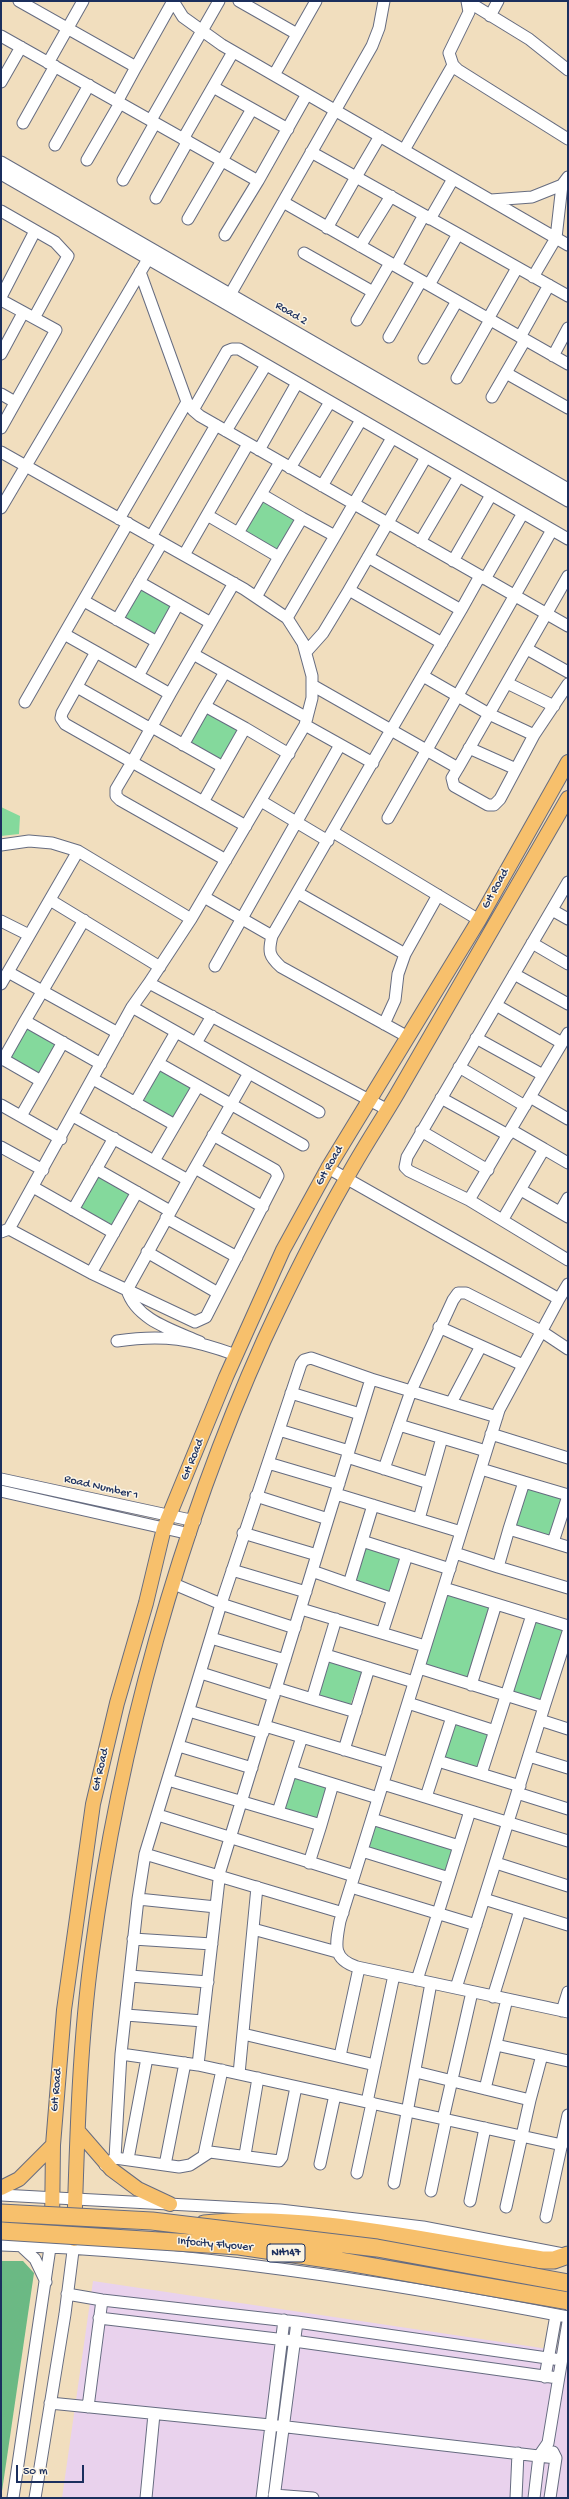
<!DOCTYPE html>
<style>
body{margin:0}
#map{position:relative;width:569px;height:2499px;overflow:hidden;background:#f1debe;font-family:"Gochi Hand",sans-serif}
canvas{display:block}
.frame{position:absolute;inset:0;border:2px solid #1b2f5e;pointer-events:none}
.scale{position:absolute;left:16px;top:2465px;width:68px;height:18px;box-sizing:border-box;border:2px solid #1b2f5e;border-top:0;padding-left:5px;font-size:12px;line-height:14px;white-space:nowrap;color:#1b2f5e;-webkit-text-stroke:3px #fcf5e5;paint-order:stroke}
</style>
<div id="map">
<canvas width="569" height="2499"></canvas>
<div class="frame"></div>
<div class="scale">50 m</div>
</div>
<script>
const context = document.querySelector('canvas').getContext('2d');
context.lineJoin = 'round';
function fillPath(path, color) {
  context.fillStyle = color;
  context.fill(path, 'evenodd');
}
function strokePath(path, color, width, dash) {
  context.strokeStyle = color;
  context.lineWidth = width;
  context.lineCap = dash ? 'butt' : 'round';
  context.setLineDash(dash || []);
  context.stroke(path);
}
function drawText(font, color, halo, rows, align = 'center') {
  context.font = font + ' "Gochi Hand",sans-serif';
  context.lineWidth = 3;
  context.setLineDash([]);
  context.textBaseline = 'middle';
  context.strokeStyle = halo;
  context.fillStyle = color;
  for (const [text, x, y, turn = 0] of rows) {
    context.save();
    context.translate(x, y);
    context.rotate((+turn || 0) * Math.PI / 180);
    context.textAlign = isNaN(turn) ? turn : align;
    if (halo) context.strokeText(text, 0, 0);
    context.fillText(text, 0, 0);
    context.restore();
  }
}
fillPath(new Path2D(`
 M93,2281L568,2352V2498H62Z`), '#e9d2ed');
fillPath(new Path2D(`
 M263,501L295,519L277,551L245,533Z
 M141,588L172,605L154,637L123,619Z
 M207,712L238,730L221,761L189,743Z
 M1,807L20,816L19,834L1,836Z
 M26,1027L58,1044L40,1076L8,1058Z
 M160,1070L192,1088L174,1120L143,1102Z
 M99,1176L131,1194L113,1225L81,1208Z
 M526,1488L564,1500L551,1537L514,1525Z
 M366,1548L400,1559L389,1593L354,1582Z
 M448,1594L492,1609L469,1679L425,1665Z
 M535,1621L565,1630L541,1702L511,1692Z
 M327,1660L362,1671L350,1706L316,1694Z
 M454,1723L489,1735L478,1769L443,1758Z
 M294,1776L328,1787L317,1821L283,1810Z
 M376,1824L454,1848L446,1874L368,1850Z`), '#84d99c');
fillPath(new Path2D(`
 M1,2261H23L34,2273L1,2498Z`), '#6bb984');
const minor = new Path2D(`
 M19,1L136,67L173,1
 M173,1L183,17L222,45L568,245
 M239,1L297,34
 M467,1L469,12L449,53L453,65L458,70L568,139
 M467,1L529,39L568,70
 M490,16L498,1
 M1,36L258,181L307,94
 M48,63L83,1
 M274,75L316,1
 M1,82L21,47
 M213,87L288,129
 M117,102L136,67
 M151,120L219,1
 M23,123L55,66
 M183,139L233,52
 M55,145L89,85
 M404,150L453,65
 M311,152L356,177L380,136
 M87,160L120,103
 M1,162L568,489
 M1,174L568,501
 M123,180L155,123
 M156,198L188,141
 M491,200L532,197L562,185
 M283,202L568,364
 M1,211L55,242L68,256L34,318
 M188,219L252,109
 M430,219L453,179
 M327,228L356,177L458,234L429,285
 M458,234L568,296
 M225,235L258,181
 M360,246L391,196
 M304,253L373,292
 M396,266L424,215
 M140,272L187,402L193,410
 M533,277L556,238L562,185L568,177
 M1,297L35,231
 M1,300L56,330L1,428
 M227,300L372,46L379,28L384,1
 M488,319L517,268
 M357,320L390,263
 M389,337L421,281
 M520,337L549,285
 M1,354L23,313
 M553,356L568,328
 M424,358L457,301
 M506,373L568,408
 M457,378L490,320
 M1,394L15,402
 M492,397L525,340
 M226,431L266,365
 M259,450L297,383
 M1,452L244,589L287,618L303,643L312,676V698L305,725L191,919L149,983L388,1110
 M426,457L349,590L442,643
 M290,468L330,402
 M322,486L361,420
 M1,508L151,254
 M207,515L248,444
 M119,519L187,402
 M238,533L279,557L302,518L261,494
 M335,536L392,438
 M151,537L216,425
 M568,539L239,349H232L227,351L193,410L200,416L568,626
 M420,542L459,476
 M184,555L207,515L238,533L280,462
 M368,557L461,610L480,576
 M453,561L491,495
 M485,579L523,513
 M139,582L211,623
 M256,597L279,557
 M84,601L157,642L138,676
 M287,618L335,536L302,518
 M117,620L162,543
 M157,642L178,604
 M527,649L568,672
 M96,652L170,694L132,762L65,724L61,718L62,713L96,652L64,634L128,523
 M306,652L323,633L349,590
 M193,654L307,718
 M423,676L489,714L534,735
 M507,683L554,706
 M312,685L391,730L461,610
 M77,687L151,729
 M170,694L234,583
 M25,702L64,634
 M305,725L373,763
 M152,727L223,767
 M245,728L289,754
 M183,745L205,706
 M469,748L516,769
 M458,768L452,778L454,786L488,805H494L500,799L534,735L568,684
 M261,801L328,841
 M203,802L245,728L205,706L225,672
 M388,818L552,530
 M333,832L479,920
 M1,845L29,841L52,843L78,851L191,919
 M78,851L8,972L118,1033
 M226,860L120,800L116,796V789L132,762L246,826
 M568,882L407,1157L405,1167L409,1171L469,1200L568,1033
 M298,893L405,954L438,895
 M204,897L272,936L391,730L458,768L568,576
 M50,900L160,967
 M552,910L568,919
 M84,920L25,1021L101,1064
 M1,921L29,935
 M272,936C268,952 269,956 281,967L408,1037
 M532,943L568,964
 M215,966L340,745
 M514,974L568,1004
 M1,984L8,972
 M496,1005L562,1043
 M384,1024L395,1000L398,974L405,954
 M476,1038L543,1075
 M196,1043L212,1016
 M1,1058L41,1081L21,1116
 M3,1060L25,1021
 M158,1063L303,1145
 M459,1067L525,1106
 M249,1073L319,1112
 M93,1079L175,1125L154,1161
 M41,1081L63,1042
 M530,1097L568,1119
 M441,1098L508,1135
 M135,1103L176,1032
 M1,1105L61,1139
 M73,1116L188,1180L249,1073L132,1007
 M175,1125L198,1086
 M421,1131L488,1170
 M1,1147L43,1170
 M544,1149L568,1163
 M195,1168L263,1207
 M328,1168L559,1299L499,1410L340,1921C336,1943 331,1959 357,1967L568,2012
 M96,1169L170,1211
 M188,1180L127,1290C136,1320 173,1330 200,1342
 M33,1187L114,1233
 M521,1190L568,1217
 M469,1200L568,1260
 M73,1210L114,1138
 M560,1212L568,1198
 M166,1218L237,1257
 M503,1219L544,1149L511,1130
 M9,1229L91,1273L195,1322L206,1317L278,1176L275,1170L213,1135
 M1,1232L9,1229L132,1007L149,983
 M147,1252L218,1293
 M91,1273L137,1192
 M559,1299L568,1284
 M439,1327L523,1365
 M117,1341C164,1334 192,1339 236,1355
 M291,1393L360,1414
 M451,1403L481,1346
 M279,1430L349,1451
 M491,1434L568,1458
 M486,1451L399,1425L411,1391L453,1300L458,1293H466L541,1331L568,1349
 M347,1457L429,1483
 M268,1463L339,1484
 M384,1469L399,1425
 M481,1469L524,1482L509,1529L568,1547
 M1,1479L195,1521
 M524,1482L568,1495
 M1,1491L190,1534
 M336,1494L461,1532
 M256,1496L328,1519
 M419,1519L442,1438
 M243,1533L317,1555
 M362,1541L450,1569
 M553,1542L568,1496
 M455,1553L498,1567L509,1529
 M498,1567L568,1588
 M232,1570L306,1592
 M312,1571L349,1584L373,1505
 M174,1584L221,1604L295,1628
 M349,1584L393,1599L407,1555
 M444,1588L568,1626
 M301,1609L425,1646
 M382,1633L393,1599
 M211,1638L285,1660
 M326,1655L414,1682
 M419,1668L544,1707L568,1632
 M201,1673L274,1696
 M471,1685L496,1604
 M276,1688L312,1699L336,1619
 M312,1699L356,1712
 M408,1703L495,1731
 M189,1711L263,1733
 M540,1720L568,1729
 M265,1726L389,1763
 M302,1737L291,1771L333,1784
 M179,1746L252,1768
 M344,1750L369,1668
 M529,1756L568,1768
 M438,1761L520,1786
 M481,1774L532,1615
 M168,1780L321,1825L309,1863
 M383,1784L568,1841
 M517,1793L568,1809
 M426,1797L452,1717
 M278,1812L291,1771
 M158,1815L354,1876
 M372,1819L459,1846
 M321,1825L333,1784L378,1798
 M362,1851L449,1878
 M145,1854L343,1913
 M496,1863L568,1886
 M351,1887L476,1925
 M138,1899L216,1907
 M484,1899L568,1925
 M253,1929L337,1952
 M133,1939L212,1944
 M130,1976L208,1982
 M417,1980L470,1811
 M456,1988L544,1707
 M493,1997L520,1910
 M562,2011L568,1992
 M126,2015L203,2021
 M243,2034L375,2065
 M496,2045L568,2061
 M121,2054L198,2065L562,2145
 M340,2056L359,1968
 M198,2065L220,1871L371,1379L497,1417
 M416,2072L530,2100L506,2207
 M239,2074L257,1887
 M485,2089L507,1999
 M530,2100L542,2055
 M367,2102L394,1975
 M443,2119L472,1992
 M204,2155L222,2070
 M245,2155L258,2078
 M115,2158L179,2167L190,2165L210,2152L279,2161L282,2157L296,2087
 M128,2159L147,2058
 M320,2164L335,2095
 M105,2165L115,2158L121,2054L138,1899L145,1854L221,1604L301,1364L304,1360L311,1358L371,1379
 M165,2165L185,2063
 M357,2173L372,2103
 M394,2183L431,1983
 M431,2191L446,2120
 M1,2195L280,2210L423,2227L563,2254
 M470,2201L485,2128
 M546,2217L568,2115
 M1,2245C192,2251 381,2281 568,2317
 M21,2246L35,2259L46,2282
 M67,2294L102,2300L297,2322L561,2360
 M99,2318L294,2341L558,2378
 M545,2377L556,2315
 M50,2403L270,2425L556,2458
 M88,2407L102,2300
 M274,2495L313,2498
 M13,2498L51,2241
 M35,2498L65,2314L74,2243
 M146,2498L154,2414
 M262,2498L284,2320
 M274,2498L297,2322
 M516,2498L518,2453
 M534,2498L539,2456L548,2443L568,2322
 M550,2498L556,2458L553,2452`);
const major = new Path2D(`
 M78,2131L111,2169L138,2189L170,2204
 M1,2188L19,2179L53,2145
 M52,2226L53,2145L64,2010L93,1804L117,1703L146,1603L164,1528L226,1377L283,1250L328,1168L479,920L568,762
 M74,2239C77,2143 79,2047 92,1952C119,1746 179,1529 264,1340C289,1286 316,1232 345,1181C361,1151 380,1123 397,1094C454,995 511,896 568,798`);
const highway = new Path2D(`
 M204,2224C315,2213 431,2244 542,2260H554L568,2255`);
strokePath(minor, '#666c80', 13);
strokePath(major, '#666c80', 16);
strokePath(highway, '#666c80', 19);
strokePath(minor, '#fff', 11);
strokePath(major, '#f7c06c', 14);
strokePath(highway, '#f7c06c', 17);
const highwayBridge = new Path2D(`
 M1,2213L152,2221L377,2248L568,2283
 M1,2231L239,2246L341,2261L568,2301`);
strokePath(highwayBridge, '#666c80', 19, []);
strokePath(highwayBridge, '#f7c06c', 17);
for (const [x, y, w] of [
 [286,2253,38]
]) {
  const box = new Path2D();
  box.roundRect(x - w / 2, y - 9, w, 18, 3);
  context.fillStyle = '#fcf5e5';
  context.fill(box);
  strokePath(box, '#1b2f5e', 1);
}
drawText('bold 11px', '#1b2f5e', null, [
 ["NH147",286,2253]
]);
drawText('12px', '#1b2f5e', '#fcf5e5', [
 ["Road 2",291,314,30],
 ["GH Road",496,889,-61],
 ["GH Road",330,1166,-60],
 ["GH Road",193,1460,-68],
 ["Road Number 1",101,1488,13],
 ["GH Road",101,1770,-77],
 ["GH Road",57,2090,-85],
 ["Infocity Flyover",215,2245,5]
]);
</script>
